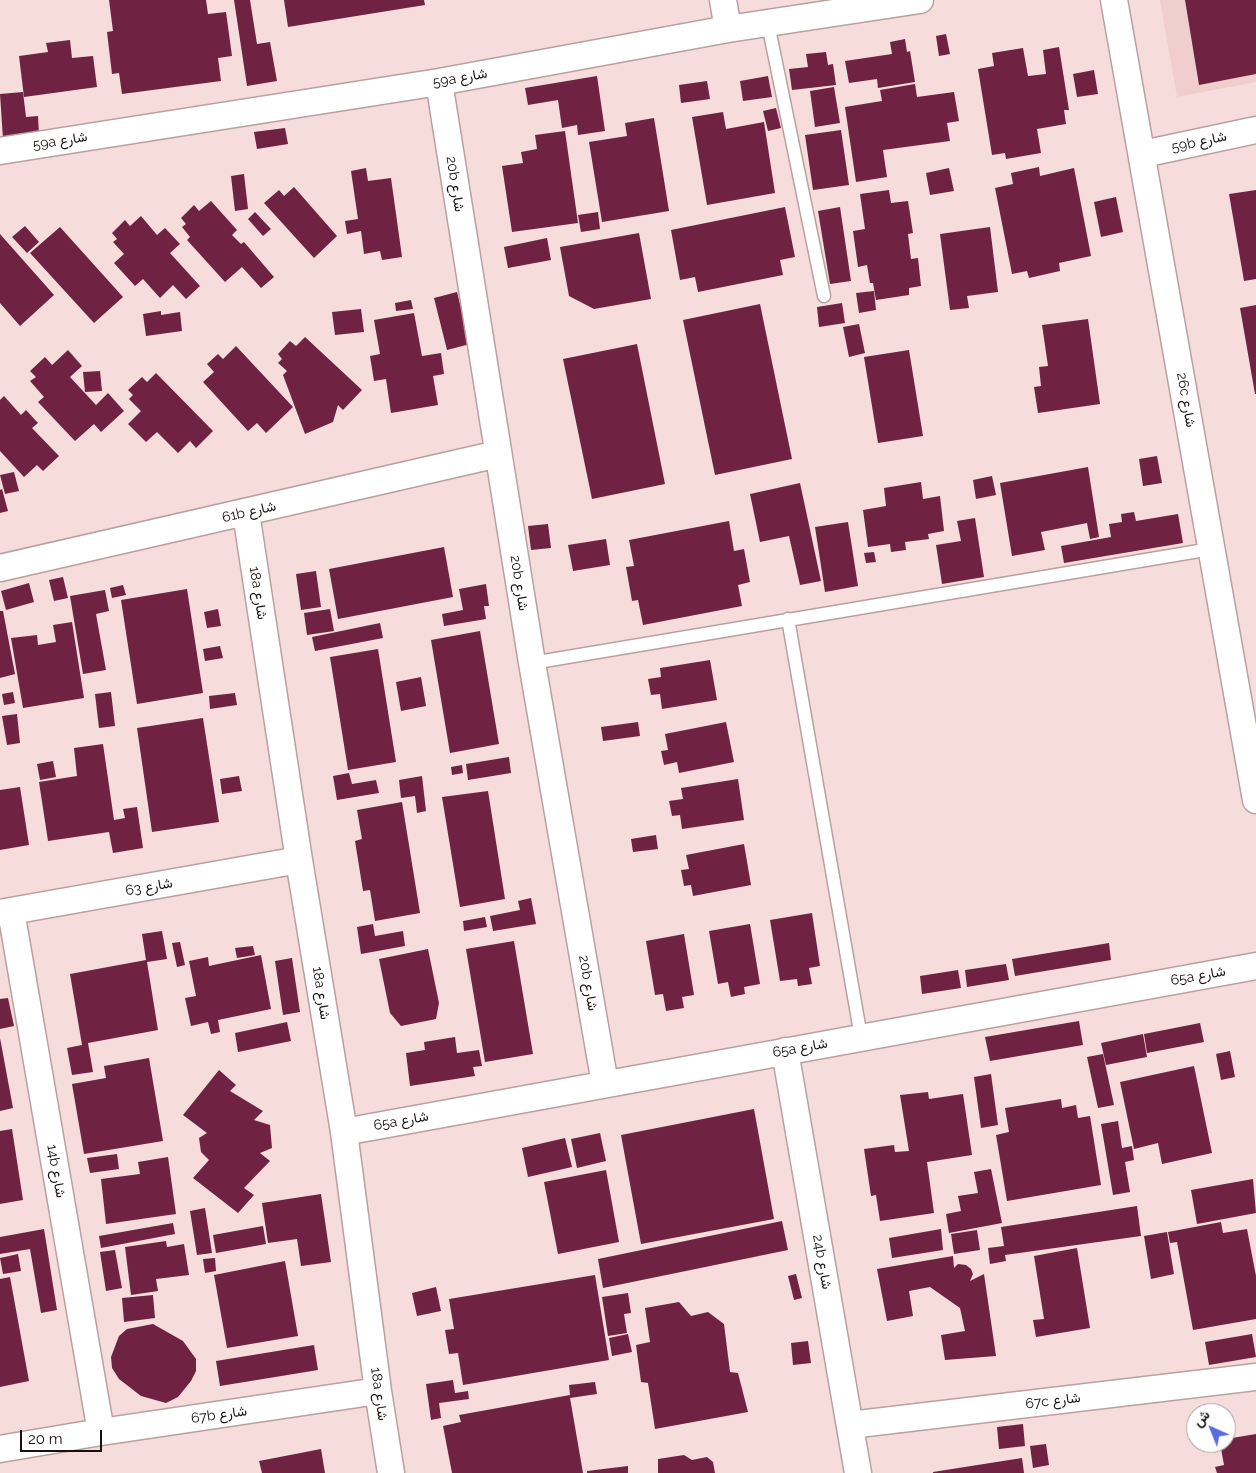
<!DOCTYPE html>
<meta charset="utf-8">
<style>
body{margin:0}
#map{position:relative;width:1256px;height:1473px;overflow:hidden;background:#f6dddc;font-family:Raleway,Vazirmatn,sans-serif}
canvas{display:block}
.north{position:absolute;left:1186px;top:1403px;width:50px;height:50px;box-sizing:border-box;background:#fff;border:1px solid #a39f9f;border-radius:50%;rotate:316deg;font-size:14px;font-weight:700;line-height:20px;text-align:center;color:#180f0f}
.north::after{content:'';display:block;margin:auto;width:18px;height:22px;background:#586be1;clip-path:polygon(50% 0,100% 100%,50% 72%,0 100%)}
.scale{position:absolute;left:20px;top:1430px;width:82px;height:22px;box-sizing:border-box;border:2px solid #180f0f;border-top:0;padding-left:6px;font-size:15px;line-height:18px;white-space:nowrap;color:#180f0f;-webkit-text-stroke:4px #fff;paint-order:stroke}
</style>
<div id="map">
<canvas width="1256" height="1473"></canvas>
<div class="north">ش</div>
<div class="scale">20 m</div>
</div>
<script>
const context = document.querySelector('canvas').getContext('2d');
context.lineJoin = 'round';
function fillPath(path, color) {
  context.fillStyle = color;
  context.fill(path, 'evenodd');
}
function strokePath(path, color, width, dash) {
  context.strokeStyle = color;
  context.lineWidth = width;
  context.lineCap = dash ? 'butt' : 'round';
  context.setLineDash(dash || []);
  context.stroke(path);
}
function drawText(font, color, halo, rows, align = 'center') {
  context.font = font + ' Raleway,Vazirmatn,sans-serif';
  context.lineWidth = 5;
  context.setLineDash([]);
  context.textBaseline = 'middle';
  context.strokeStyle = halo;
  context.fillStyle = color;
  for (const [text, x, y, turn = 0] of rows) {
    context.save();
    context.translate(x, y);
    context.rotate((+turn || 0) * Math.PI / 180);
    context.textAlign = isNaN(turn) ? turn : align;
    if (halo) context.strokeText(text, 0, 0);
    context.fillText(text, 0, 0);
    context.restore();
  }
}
fillPath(new Path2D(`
 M1160,0H1256V82L1177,97Z`), '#f0cecd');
fillPath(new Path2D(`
 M109,0H206L208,14L226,12L232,56L218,58L221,81L122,94L119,73L112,74L107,32L113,31Z
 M234,0H250L257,44L270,42L277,81L247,86Z
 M284,0H424L425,5L288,27Z
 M1185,0H1256V74L1199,85Z
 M946,34L950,54L939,56L936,36Z
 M905,39L907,52L910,51L915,82L878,88L877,79L849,83L845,61L892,54L890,42Z
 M70,40L72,58L93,56L97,87L24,97L19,56L48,52L46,43Z
 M1059,47L1069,110H1064L1066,124L1037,129L1041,153L1006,159L1005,153L992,155L978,69L994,66L992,53L1023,48L1028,76L1046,74L1043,50Z
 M826,52L828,65L833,64L836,85L792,90L789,69L808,67L806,54Z
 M1094,70L1098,94L1077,97L1073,74Z
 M597,76L605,131L578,135L577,125L562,128L558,100L528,105L525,88Z
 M768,76L772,97L743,101L740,81Z
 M707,81L710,99L681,103L679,85Z
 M915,84L917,97L954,92L959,121L947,123L950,141L883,150L887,177L856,182L845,107L882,101L880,90Z
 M834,87L840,123L815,127L810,91Z
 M23,92L26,117L38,116L39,135L3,139L0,94Z
 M776,108L781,128L768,131L763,111Z
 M723,112L726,129L764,122L775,193L707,205L692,117Z
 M654,118L669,211L602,222L589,142L627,136L625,123Z
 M285,128L288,144L257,149L254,132Z
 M841,130L849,185L813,190L805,135Z
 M565,131L578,223L512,232L502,166L523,163L521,152L537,149L535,135Z
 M1039,167L1040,176L1074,168L1091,256L1059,263L1060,271L1029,278L1027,271L1012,274L995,188L1013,184L1011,173Z
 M366,168L368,181L391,178L402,257L382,260L380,251L364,254L361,231L347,234L345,221L358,219L351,171Z
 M949,168L954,191L930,195L926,173Z
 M244,174L248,209L235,211L231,176Z
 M294,187L337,236L314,258L264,203L279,190L284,196Z
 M889,190L891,203L908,201L913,233L908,234L911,259L918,258L921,286L909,288V295L876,300L873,283H870L867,265L858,267L853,231L865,229L860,194Z
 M1256,190V279L1244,281L1229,194Z
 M1116,197L1123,232L1101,237L1094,202Z
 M211,201L237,230L232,235L241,244L244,242L274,277L261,288L242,267L225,282L187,240L190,237L182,227L186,224L181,218L194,205L199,211Z
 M785,207L795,257L780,260L783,275L698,292L695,277L680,280L671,230Z
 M840,207L851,281L830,284L818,211Z
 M255,212L271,229L263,236L248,219Z
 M598,212L600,229L581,232L578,215Z
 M141,216L157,235L165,228L180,244L170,253L200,286L186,299L173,285L160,298L143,279L135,286L114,263L124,254L113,242L117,239L112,233L125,220L130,226Z
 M25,226L39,242L27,253L12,237Z
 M60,227L123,297L94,323L30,253Z
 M990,227L998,292L967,296L969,308L950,310L940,234Z
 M639,233L651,299L594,309L569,296L560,247Z
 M0,234L54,295L20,326L0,303Z
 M547,238L551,260L508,268L504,247Z
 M874,291L876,310L859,313L856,293Z
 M457,292L470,344L447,350L434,298Z
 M411,300L413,309L396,311L395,303Z
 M842,303L845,323L819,327L817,307Z
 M760,304L792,459L715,475L683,320Z
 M1256,305V394H1255L1240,308Z
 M361,309L364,332L335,335L332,312Z
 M161,311V315L180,312L182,331L146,336L143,314Z
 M414,313L422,356L441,353L444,374L433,376L438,405L391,413L386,379L374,381L370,356L380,354L374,320Z
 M1088,319L1100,404L1038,413L1034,387L1041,386L1039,367L1048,366L1042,325Z
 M859,324L865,353L849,357L843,327Z
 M305,337L362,390L343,410L338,405L333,422L305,434L283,375L287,371L278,363L282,359L278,354L290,341L296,346Z
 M637,344L665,484L592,499L563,359Z
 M236,346L293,407L266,433L257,423L248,431L203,382L214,372L207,364L218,354L223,359Z
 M68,350L82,366L70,377L96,405L108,393L124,411L101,432L94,424L75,441L38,402L44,397L30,381L36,377L30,371L45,357L52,365Z
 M909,350L923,436L878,443L864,357Z
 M100,371L102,391L85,392L83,372Z
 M156,373L213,431L196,448L190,441L178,453L157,432L146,442L128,424L141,411L129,399L133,395L128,390L142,377L147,382Z
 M4,396L21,415L26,410L38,423L32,428L59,456L43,471L37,465L24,477L0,451V400Z
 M1157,456L1162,483L1143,486L1139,459Z
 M1088,467L1099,537L1090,539L1087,523L1041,532L1045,550L1012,556L1000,483Z
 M14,472L19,491L5,494L0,475Z
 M992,476L996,495L976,499L973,480Z
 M921,482L923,499L940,496L944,531L928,534L929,539L905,542L906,550L891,552L890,544L868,547L863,510L886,506L884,488Z
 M800,483L821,581L800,585L789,536L760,542L750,494Z
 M2,489L8,511L0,513V490Z
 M1134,512L1136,521L1178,514L1183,543L1064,563L1061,546L1111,537L1109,524L1122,522L1121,514Z
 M975,518L984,577L942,584L936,545L961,541L957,521Z
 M729,521L734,551L744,549L750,582L738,585L742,606L643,625L638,600L632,601L626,567L634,566L629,540Z
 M848,522L858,586L825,592L815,527Z
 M548,524L551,548L531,550L528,526Z
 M606,539L610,565L573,571L568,545Z
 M444,547L453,597L338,619L329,569Z
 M874,552L876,562L866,563L864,553Z
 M316,571L321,607L301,610L296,574Z
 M63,577L68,598L54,601L49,580Z
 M29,583L34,602L6,610L1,591Z
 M486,584L489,606H484L486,619L444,626L442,614L463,610L459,589Z
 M123,585L126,595L112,598L110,588Z
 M187,589L203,693L137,704L121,600Z
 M105,590L109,611L96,614L106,670L83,674L70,596Z
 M218,609L221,626L207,628L204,612Z
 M330,609L334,631L307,635L304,613Z
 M0,611H3L15,674L0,678Z
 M72,622L84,698L23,708L11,638L37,635L38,645L56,642L53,625Z
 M380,623L383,638L315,651L312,637Z
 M480,631L499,744L450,753L431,640Z
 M220,646L223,658L205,661L203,649Z
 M378,649L396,762L348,770L330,657Z
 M710,660L717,700L662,709L660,694L651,695L648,679L661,677L660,668Z
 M421,677L426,706L401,711L396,682Z
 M13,692L15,703L4,705L2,694Z
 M111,692L115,726L99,728L95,694Z
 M235,693L237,705L210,709L209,696Z
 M17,714L20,743L7,745L2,716Z
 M203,718L219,822L152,832L137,728Z
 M638,722L640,736L603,741L601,727Z
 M726,722L734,762L679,773L677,762L664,765L661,751L668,750L665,734Z
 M103,744L114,820L125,818L123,809L137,807L143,848L113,853L109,832L48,841L39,782L77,776L74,748Z
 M509,757L511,773L468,780L466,764Z
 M53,761L56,777L40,780L37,764Z
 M462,765L463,773L452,775L451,767Z
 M349,773L352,784L376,780L379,793L337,800L333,776Z
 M239,776L242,791L222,794L220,779Z
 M422,776L426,811L417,813L415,796L401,798L399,780Z
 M738,779L744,820L682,829L680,815L672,816L669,801L683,799L681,788Z
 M20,787L29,845L0,850V790Z
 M488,791L505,899L460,907L442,797Z
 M402,802L420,913L375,921L370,890L363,891L355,841L362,839L357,810Z
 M656,835L658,849L633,852L631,839Z
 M744,844L751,885L693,896L691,885L684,886L681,870L689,869L686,855Z
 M531,898L536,924L493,931L490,916L520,910L518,901Z
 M812,913L820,966L809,968L812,984L798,986L797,979L780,981L770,920Z
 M485,917L487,927L464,931L463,921Z
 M373,924L375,936L403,931L405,946L361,954L357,927Z
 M750,924L760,984L744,987L745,994L731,997L728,982L718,984L709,931Z
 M162,931L167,959L147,962L158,1030L88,1043L93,1072L72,1075L67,1048L82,1045L70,974L146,960L142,934Z
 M684,934L694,995L682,997L684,1008L666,1011L663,994L655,995L646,941Z
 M514,941L533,1054L485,1062L466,949Z
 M180,942L185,965L177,967L172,943Z
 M1109,943L1111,960L1015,976L1012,959Z
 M253,946L255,955L237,958L235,948Z
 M428,949L439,1003L436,1019L401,1026L390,1013L379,959Z
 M261,955L271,1009L218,1020L220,1032L211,1034L208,1022L191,1026L185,998L196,996L189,961L208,957L209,966Z
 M292,958L300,1012L283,1015L275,961Z
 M1006,964L1009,980L967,987L965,970Z
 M958,970L961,988L922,994L920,976Z
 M8,998L14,1026L0,1029V999Z
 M1079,1021L1083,1045L990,1061L985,1037Z
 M287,1022L291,1041L238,1052L235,1033Z
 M1200,1023L1204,1042L1147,1053L1144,1034Z
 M1143,1034L1147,1057L1106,1065L1101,1043Z
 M455,1037L457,1053L479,1050L482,1066L473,1067L475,1076L410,1086L406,1053L425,1050L424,1042Z
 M0,1038L13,1108L0,1111Z
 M1230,1051L1235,1077L1221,1080L1216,1054Z
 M1103,1054L1114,1105L1098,1108L1087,1057Z
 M149,1058L163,1141L84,1154L72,1084L106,1078L104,1066Z
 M1194,1066L1212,1153L1162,1164L1158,1143L1134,1149L1120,1082Z
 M219,1070L236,1085L230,1091L263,1111L254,1120L270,1125L272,1148L260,1153L270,1161L244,1188L254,1195L238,1213L193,1178L209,1160L201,1152L199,1138L207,1133L183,1115Z
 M991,1074L998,1125L981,1128L974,1077Z
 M928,1092L929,1099L963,1094L972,1155L927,1162L934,1213L880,1221L876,1195L871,1196L864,1149L894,1145L895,1152L909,1151L900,1095Z
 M1061,1099L1062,1108L1076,1105L1078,1118L1090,1116L1101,1185L1007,1201L996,1135L1009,1132L1005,1108Z
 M754,1109L774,1219L641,1244L621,1135Z
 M1118,1121L1122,1148L1132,1146L1134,1160L1125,1162L1130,1192L1113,1195L1101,1124Z
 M12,1129L23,1200L0,1204V1131Z
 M600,1133L606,1161L577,1168L571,1139Z
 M565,1138L572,1167L528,1177L522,1148Z
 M117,1154L119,1169L90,1173L87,1158Z
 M168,1157L176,1214L106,1224L101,1179L140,1174L138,1162Z
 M991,1169L1002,1223L949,1233L946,1214L961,1211L958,1196L978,1193L974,1172Z
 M606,1170L619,1242L558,1254L544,1182Z
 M1253,1179L1256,1213L1197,1224L1191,1190Z
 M321,1194L331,1262L301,1266L297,1239L268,1243L262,1203Z
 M1137,1206L1141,1236L1005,1255L1006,1261L990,1264L988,1248L1004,1246L1001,1227Z
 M205,1208L212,1253L197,1255L190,1211Z
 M782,1221L788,1250L603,1288L598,1259Z
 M1221,1222L1223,1233L1247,1229L1256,1276V1319L1193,1330L1177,1242L1170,1243L1168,1232Z
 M173,1223L175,1234L101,1248L99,1236Z
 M263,1226L266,1244L216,1253L213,1235Z
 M44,1229L57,1310L41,1313L30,1249L0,1254V1237Z
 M941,1229L943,1250L892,1258L889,1238Z
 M977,1230L980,1250L954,1254L951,1234Z
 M1167,1232L1174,1274L1151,1279L1144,1236Z
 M166,1241L167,1247L184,1244L189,1275L156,1279L158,1291L131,1295L125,1247Z
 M1077,1248L1090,1328L1036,1337L1033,1320L1044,1319L1034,1256Z
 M115,1250L122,1288L106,1291L100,1252Z
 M18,1254L21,1271L3,1274L0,1258Z
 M953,1256L954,1268L958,1264L966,1265L971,1269L973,1274L970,1281L984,1274L996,1356L945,1360L941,1335L965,1331L960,1308L930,1287L909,1291L913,1316L887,1321L877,1269Z
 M215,1258L216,1271L205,1273L203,1259Z
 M285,1261L298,1336L227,1348L214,1275Z
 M796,1274L802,1298L794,1300L788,1276Z
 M595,1275L609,1360L463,1385L458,1353L449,1354L445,1330L454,1329L449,1299Z
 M10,1277L29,1381L0,1387V1279Z
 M436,1287L441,1311L417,1316L412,1293Z
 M628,1293L631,1313L624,1314L627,1333L608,1336L602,1297Z
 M153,1295L155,1318L124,1322L122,1298Z
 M679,1302L691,1316L708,1312L724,1324L730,1372L738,1373L748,1412L655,1429L648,1383L641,1382L636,1345L650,1342L645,1308Z
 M153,1324L183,1341L196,1359V1371L191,1381L178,1397L166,1403L141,1396L119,1379L112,1368L111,1357L119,1336L127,1329Z
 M628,1334L632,1352L612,1356L609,1338Z
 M1252,1334L1256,1357L1209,1365L1205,1342Z
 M808,1341L811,1363L793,1365L791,1343Z
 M314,1345L318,1370L220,1386L216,1361Z
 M453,1380L455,1393L468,1391L469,1399L439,1403L441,1418L431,1420L426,1384Z
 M595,1382L597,1394L570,1398L583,1473H452L443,1426L461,1422L459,1415L570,1395L569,1385Z
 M1023,1424L1025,1446L999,1449L997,1427Z
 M1256,1434V1473H1217L1215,1467L1224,1465L1220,1443H1226V1439Z
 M1046,1444L1049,1465L1033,1468L1030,1446Z
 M321,1449L325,1473H262L259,1461Z
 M684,1455L692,1460L707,1457L713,1462L715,1473H658V1459Z
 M1022,1458L1024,1473H933V1472Z
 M628,1466V1473H587V1471Z`), '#6f2242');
const service = new Path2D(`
 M768,24L824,296
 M788,619L861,1037
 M532,663L1211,549`);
const minor = new Path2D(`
 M723,0L728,29
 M1114,0L1256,800
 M439,82L532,663L605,1084
 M0,151L439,82L728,29L920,0
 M1143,154L1256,130
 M246,513L299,860L344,1132L378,1391L391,1473
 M0,568L498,454
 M11,911L101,1432
 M0,913L299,860
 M785,1051L858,1473
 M344,1132L1256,966
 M850,1425L1256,1377
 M0,1449L101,1432L378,1391`);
strokePath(service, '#b8a1a0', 15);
strokePath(minor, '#b8a1a0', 29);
strokePath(service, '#fff', 12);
strokePath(minor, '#fff', 26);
drawText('14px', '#180f0f', '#fff', [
 ["59a شارع",460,78,-10],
 ["59a شارع",60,141,-9],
 ["59b شارع",1199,142,-12],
 ["20b شارع",455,184,81],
 ["26c شارع",1186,400,80],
 ["61b شارع",249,512,-13],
 ["20b شارع",519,583,81],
 ["18a شارع",258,593,81],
 ["شارع 63",149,887,-10],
 ["65a شارع",1198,976,-10],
 ["20b شارع",588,983,80],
 ["18a شارع",321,993,81],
 ["65a شارع",800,1048,-10],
 ["65a شارع",401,1121,-10],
 ["14b شارع",56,1171,80],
 ["24b شارع",822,1262,80],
 ["18a شارع",379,1394,82],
 ["67c شارع",1053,1401,-7],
 ["67b شارع",219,1415,-8]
]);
</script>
